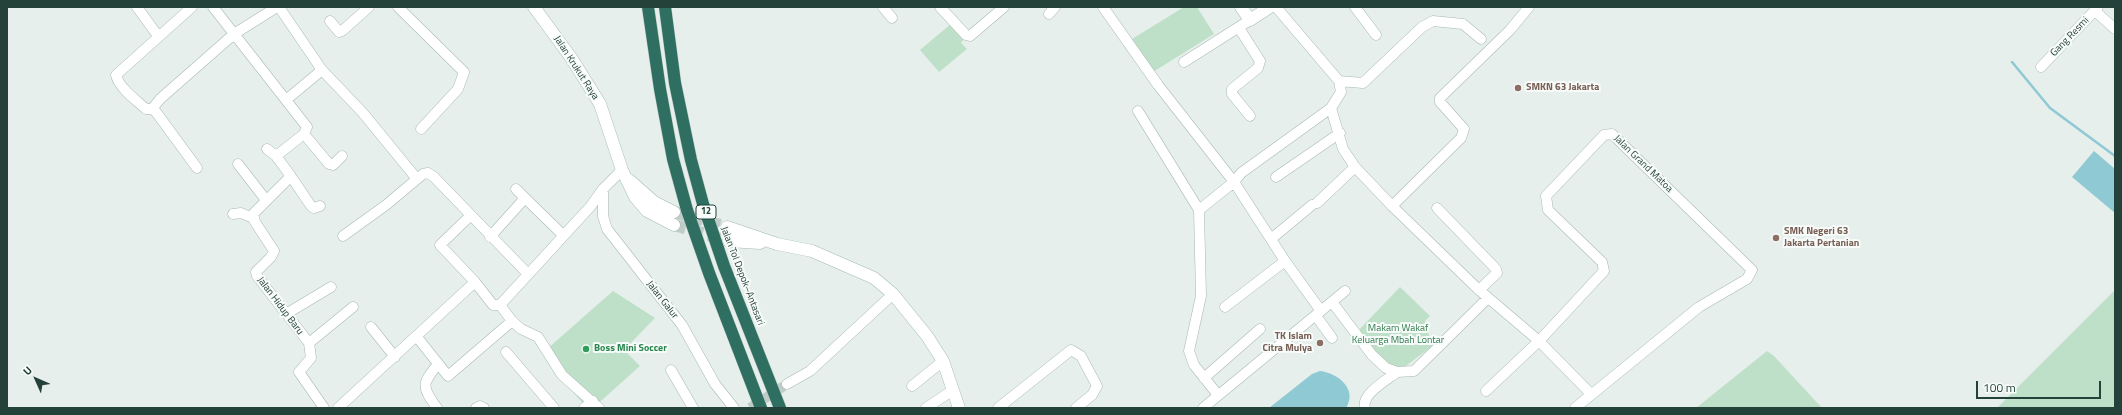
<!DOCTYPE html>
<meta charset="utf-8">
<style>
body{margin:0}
#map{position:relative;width:2122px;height:415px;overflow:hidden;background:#e6efeb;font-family:"Titillium Web",sans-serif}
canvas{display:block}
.frame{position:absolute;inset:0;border:8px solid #24423a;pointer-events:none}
.north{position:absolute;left:16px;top:359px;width:40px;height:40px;-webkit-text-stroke:3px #f7fbf9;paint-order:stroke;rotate:315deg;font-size:11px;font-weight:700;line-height:16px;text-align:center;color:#24423a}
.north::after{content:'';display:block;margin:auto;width:14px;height:18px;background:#24423a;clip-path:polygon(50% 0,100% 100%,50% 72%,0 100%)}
.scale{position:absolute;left:1976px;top:381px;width:125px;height:18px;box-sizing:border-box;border:2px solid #24423a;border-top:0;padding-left:5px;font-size:12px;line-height:14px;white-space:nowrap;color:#24423a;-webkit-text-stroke:3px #f7fbf9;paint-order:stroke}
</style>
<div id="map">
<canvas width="2122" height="415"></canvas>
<div class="frame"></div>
<div class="north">U</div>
<div class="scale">100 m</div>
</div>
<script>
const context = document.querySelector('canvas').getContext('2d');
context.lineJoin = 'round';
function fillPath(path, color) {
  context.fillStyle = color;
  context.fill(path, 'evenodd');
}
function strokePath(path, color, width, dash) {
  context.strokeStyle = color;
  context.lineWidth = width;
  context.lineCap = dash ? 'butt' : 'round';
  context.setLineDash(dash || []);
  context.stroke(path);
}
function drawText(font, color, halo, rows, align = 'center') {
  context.font = font + ' "Titillium Web",sans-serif';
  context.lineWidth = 4;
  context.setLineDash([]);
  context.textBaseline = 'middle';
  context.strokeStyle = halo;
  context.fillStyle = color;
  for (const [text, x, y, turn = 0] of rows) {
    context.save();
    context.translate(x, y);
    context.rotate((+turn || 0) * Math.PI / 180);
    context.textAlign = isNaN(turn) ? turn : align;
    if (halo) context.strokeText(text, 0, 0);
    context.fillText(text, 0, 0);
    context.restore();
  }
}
fillPath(new Path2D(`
 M1184,7H1197L1214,34L1153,72L1132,39Z
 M952,23L965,38L961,43L967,49L939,72L920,50Z
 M1400,287L1430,316L1425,321L1432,346L1393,376L1357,332Z
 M2115,290V408H1997Z
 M613,291L655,318L624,350L640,366L593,408H587L573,392L547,349Z
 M1767,351L1774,356L1822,408H1696Z`), '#bfe0c8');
fillPath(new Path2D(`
 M2094,151L2115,169V213L2072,177Z
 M1320,371C1338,373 1358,389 1346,408H1269L1312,374Z`), '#8ec9d4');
strokePath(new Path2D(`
 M2012,62L2050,108L2115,156`), '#8ec9d4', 2.5);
strokePath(new Path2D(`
 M750,408L787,384`), '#bfccc8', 10, [10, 5]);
strokePath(new Path2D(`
 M674,212L727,227
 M674,225L729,241`), '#bfccc8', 12, [12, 6]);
const street = new Path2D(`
 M137,7L158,36
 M192,7L116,75C119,88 136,100 146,109H152L156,112L197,168
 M213,7L307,127L304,134L276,156L290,175L289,178L253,214L255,222L274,251L271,257L256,272L257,276L309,343L311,358L299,372L324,408
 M279,7L322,70L363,113L417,179
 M398,7L464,72L458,89L421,129
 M883,7L892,18
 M940,7L966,35L970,36L1004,7
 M1103,7L1158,85L1234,182L1285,261L1321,311
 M1276,7L1339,81L1341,92L1331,108L1343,149L1355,167L1392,206L1479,290L1539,341L1591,394
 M1355,7L1376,35
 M2095,11L2115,29
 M1049,14L1055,7
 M330,21L339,32L342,31L369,7
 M1239,28L1260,61L1258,68L1232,89V94L1250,116
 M1184,62L1250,20
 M2041,67L2098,7
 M1339,81L1363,83L1422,27L1433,21L1463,24L1481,39
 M286,100L322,70
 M152,109L160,99L234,34L277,7
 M1138,111L1199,210L1234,182L1241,173L1331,108
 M304,134L329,164L333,165L342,156
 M267,149L276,156
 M238,164L266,200
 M290,175L311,206L314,208L320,206
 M1276,177L1340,133
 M516,189L525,198
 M603,189V216L607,229L682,325L715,384L734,408
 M1317,203L1355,167
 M1392,206L1461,138L1464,129L1440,102V98L1510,30L1529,7
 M1437,208L1496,269L1497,273L1479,290
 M1199,210L1201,296L1189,351L1194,365L1218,395
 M233,214L241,213L253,218
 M470,216L440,245L475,282
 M343,236L386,205L423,174L428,173L434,177L528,274
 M490,237L525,198L563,235
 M1271,239L1312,205
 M1332,302L1372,355L1386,368L1397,372L1414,371L1488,298
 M500,305L512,321L521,329L538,337L562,375L599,408
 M1225,307L1285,261
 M286,314L331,287
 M1316,316L1332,338
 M371,327L395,357
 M417,337L448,376L512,321
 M309,343L353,307
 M506,352L554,408
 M671,370L693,408
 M1204,378L1260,329
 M787,384L810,371L893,294
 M912,386L943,361
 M1486,391L1539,341L1604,271L1602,262L1548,210L1546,196L1604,135L1612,134L1752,270L1747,279L1699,307L1575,408
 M338,408L475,282L493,305H500L590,207L603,189L622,170
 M437,408C421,386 422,384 438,364
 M476,408L480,406L484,408
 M584,408L593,401
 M926,408L953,390
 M998,408L1071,350L1081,356L1097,386L1092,395L1076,408
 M1203,408L1345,291
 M1365,408C1361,394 1387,380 1397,372`);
const secondary = new Path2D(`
 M534,7L572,59L600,104L622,170L635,197L647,211L674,225
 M1241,7L1250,20L1270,7
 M629,180L654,202L674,212
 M727,227L777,244L812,251L874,278L893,294L927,336L943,361L959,408
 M729,241L760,243`);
const highway = new Path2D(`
 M648,7L660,89L673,159L687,210L709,273L761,408
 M665,7L675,83L691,160L703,204L724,266L780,408`);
strokePath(street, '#a8b8b2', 11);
strokePath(secondary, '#a4bbb3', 13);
strokePath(highway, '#c2cac8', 13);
strokePath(street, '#fff', 10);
strokePath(secondary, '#fff', 12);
strokePath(highway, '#2f6f62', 12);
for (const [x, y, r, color] of [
 [1518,88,4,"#8d6e63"],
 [1776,238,4,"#8d6e63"],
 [1320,343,4,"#8d6e63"],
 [586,349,4,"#2e9e5b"]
]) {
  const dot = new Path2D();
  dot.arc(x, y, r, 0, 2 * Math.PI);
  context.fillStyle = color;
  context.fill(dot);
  strokePath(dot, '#f7fbf9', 1.5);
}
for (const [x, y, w] of [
 [706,212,20]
]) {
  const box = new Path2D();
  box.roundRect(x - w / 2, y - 7, w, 14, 3);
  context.fillStyle = '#f7fbf9';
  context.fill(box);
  strokePath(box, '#24423a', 1);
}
drawText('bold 9px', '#24423a', null, [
 ["12",706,212]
]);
drawText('10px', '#24423a', '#f7fbf9', [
 ["Gang Resmi",2070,37,-46],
 ["Jalan Krukut Raya",576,68,57],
 ["Jalan Grand Matoa",1643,164,44],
 ["Jalan Tol Depok–Antasari",742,276,69],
 ["Jalan Galur",662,300,52],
 ["Jalan Hidup Baru",280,306,53]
]);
drawText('bold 10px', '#785e54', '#f7fbf9', [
 ["SMKN 63 Jakarta",1526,88],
 ["SMK Negeri 63",1784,232],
 ["Jakarta Pertanian",1784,244],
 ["TK Islam",1312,337,"right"],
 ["Citra Mulya",1312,349,"right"]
], 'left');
drawText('10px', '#2d7a4b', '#f7fbf9', [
 ["Makam Wakaf",1398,329],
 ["Keluarga Mbah Lontar",1398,341]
]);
drawText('bold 10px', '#27864d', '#f7fbf9', [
 ["Boss Mini Soccer",594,349]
], 'left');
</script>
